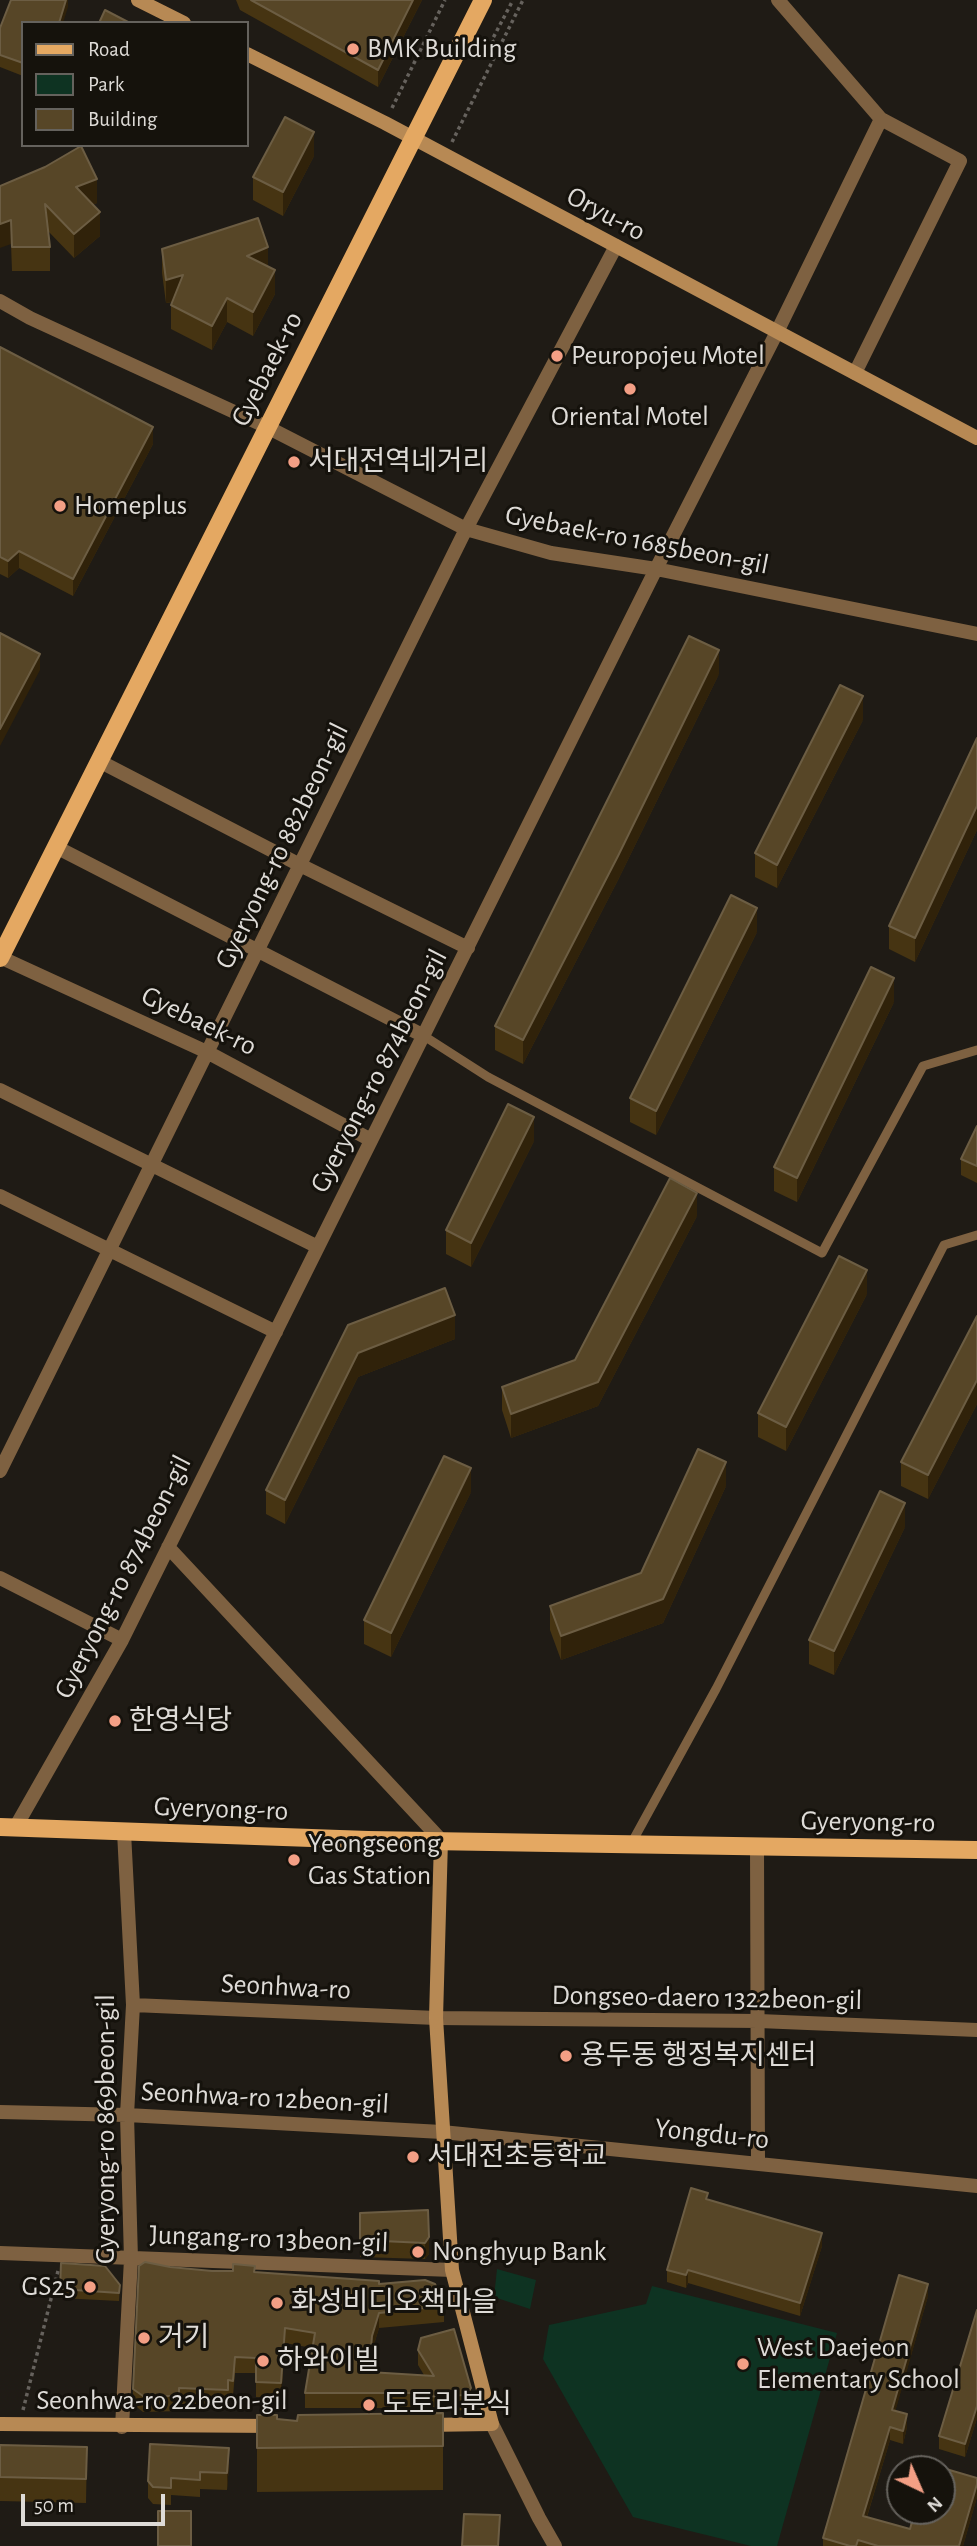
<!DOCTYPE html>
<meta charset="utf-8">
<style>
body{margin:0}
#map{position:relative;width:977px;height:2546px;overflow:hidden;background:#1f1b15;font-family:"Alegreya Sans",sans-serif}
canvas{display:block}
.legend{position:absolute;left:21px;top:21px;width:228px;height:126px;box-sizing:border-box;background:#15120c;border:2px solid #65625d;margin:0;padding:9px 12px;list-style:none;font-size:21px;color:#dedbd7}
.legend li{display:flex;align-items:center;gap:14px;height:35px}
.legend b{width:35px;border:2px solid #65625d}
.north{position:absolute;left:886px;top:2455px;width:70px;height:70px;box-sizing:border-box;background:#15120c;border:2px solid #65625d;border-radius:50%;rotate:136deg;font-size:19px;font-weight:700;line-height:28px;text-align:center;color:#dedbd7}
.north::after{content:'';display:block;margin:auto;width:24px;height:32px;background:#f39f85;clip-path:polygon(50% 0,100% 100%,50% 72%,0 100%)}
.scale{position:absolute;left:21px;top:2494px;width:144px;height:32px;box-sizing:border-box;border:4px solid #dedbd7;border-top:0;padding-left:9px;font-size:21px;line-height:24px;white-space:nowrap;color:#dedbd7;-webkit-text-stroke:5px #15120c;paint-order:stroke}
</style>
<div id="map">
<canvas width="977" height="2546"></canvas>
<ul class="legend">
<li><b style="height:9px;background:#e4a862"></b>Road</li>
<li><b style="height:19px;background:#0e3322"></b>Park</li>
<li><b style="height:19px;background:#574627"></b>Building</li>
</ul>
<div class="north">N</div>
<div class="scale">50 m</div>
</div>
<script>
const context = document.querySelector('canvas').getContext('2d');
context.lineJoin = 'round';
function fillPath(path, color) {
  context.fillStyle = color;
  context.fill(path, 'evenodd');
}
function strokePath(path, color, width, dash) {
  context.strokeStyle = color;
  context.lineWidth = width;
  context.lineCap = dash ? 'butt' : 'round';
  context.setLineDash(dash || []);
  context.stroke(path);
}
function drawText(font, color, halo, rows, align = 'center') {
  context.font = font + ' "Alegreya Sans","Noto Sans KR",sans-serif';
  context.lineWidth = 6;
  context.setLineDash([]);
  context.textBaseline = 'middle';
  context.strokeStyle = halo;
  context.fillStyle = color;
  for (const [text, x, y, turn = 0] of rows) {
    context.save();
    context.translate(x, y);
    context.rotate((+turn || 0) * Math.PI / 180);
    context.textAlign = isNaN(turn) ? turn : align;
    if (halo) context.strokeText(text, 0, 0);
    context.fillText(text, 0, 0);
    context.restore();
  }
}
fillPath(new Path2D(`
 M497,2269L536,2280L530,2309L494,2297Z
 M652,2286L837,2333L777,2546H751L633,2517L543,2359L549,2325L646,2304Z`), '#0e3322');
strokePath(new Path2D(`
 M498,49L492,40L513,0
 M392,108L445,0
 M452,142L523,0
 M23,2410L58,2271`), '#66625d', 3.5, [3.5, 3.5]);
strokePath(new Path2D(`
 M424,1036L488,1077L822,1253L923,1066L977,1050
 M631,1844L716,1689L944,1245L977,1235`), '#7e6141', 9);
strokePath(new Path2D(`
 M778,0L881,119L960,161L855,373
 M0,301L30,318L267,427L466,529L551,553L656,569L977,634
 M99,761L300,865L468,948
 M56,847L424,1036
 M0,957L207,1052L371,1140
 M0,1090L318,1247
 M0,1196L276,1332
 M0,1471L466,529L616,246
 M168,1547L441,1840
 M0,1578L122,1640
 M15,1828L122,1640L656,569L777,332L881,119
 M757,1846L758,2163
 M133,2005L436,2018L759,2021L977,2030
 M0,2112L127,2115L442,2132L977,2186
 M0,2253L452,2270
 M492,2424L539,2518L555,2546
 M122,2427L131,2259L127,2115L133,2005L124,1832`), '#7e6141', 14);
strokePath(new Path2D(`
 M138,0L184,23
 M247,54L385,123L977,438
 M0,2424L275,2426
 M425,2425L492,2424L452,2270L436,2018L441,1840`), '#b78954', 14);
strokePath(new Path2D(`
 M0,958L483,0
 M0,1827L368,1840L977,1850`), '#e4a862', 18);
fillPath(new Path2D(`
 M68,0V7L23,23V76L0,67V28Z
 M236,0H422L378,87L240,10Z
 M314,156L283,216L253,200V177Z
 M0,186L97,203L92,205L100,236L74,258L48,231L50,247V271H12L11,244Z
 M162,249L268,267L275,294L253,336L227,322L212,350L171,329V305L173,302L166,303L162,273Z
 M0,347L153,444L73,596L19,568L8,578L0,574Z
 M719,674L618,880L523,1064L495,1050V1026Z
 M863,720L777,888L755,877V853Z
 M977,738V830L915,962L889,949V926Z
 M757,932L656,1135L630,1122V1098Z
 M894,1002L797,1202L774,1191V1167Z
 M977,1126V1183L961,1175V1159Z
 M534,1141L471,1267L446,1254V1230Z
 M697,1216L598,1406L511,1438L502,1410V1387L575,1360Z
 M867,1294L786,1451L758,1437V1413Z
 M977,1316V1404L928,1499L901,1486V1462Z
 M348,1325L455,1339L358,1377L285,1524L266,1514V1490Z
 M726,1486L663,1623L561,1660L550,1630V1606L641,1573Z
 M471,1492L391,1657L364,1644V1620Z
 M905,1527L834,1675L809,1664V1640Z
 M708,2200L822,2246L800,2316L688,2283L686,2288L667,2282V2270Z
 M428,2210L429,2254L425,2259L360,2257V2213Z
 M170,2267L212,2271L254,2272L379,2284L444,2306V2322L379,2328L372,2351L370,2372L424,2375L418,2365V2350L454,2329L471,2404L466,2410L420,2413L419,2408H305V2393L312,2348L285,2343L281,2399L256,2397V2373H235L233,2396H228V2405L179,2404V2411L143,2412L133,2404V2389Z
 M120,2285L119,2301L60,2298V2289Z
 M928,2296L895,2411L907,2427L903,2444L890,2440L867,2517L910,2529L977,2484V2497L963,2546H823V2538Z
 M977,2310V2418L965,2457L939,2449V2436Z
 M257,2415L443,2446V2490L257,2492Z
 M0,2445L87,2447L86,2503L0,2501Z
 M229,2465L227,2490L200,2489V2497L171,2495V2505L153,2504L148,2498V2481Z`), '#463412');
fillPath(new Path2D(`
 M66,0H68V7L63,23H59Z
 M413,0H422L378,87V70Z
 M314,132V156L283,216V192Z
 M97,179V203L76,211V187Z
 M100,212V236L74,258V234Z
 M11,220V244L0,248V224Z
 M268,247V271L247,256Z
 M275,270V294L253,336V312Z
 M183,275V299L166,303V280Z
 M227,298V322L212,350V326Z
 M153,427V444L73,596V579Z
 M19,551V568L8,578V561Z
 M719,650V674L618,880L523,1064V1040Z
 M40,654V670L0,746V729Z
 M863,696V720L777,888V865Z
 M977,806V830L915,962V938Z
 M757,908V932L656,1135V1111Z
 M894,978V1002L797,1202V1178Z
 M534,1117V1141L471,1267V1243Z
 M697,1193V1216L598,1406L511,1438V1414L598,1382Z
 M867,1270V1294L786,1451V1427Z
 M455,1315V1339L358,1377L285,1524V1500L358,1353Z
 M977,1380V1404L928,1499V1475Z
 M726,1462V1486L663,1623L561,1660V1636L663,1599Z
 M471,1468V1492L391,1657V1633Z
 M905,1503V1527L834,1675V1651Z
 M822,2233V2246L800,2316V2303Z
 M429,2237V2254L425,2259V2243Z
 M688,2270V2283L686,2288V2275Z
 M928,2284V2296L892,2423V2410Z
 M379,2313V2328L372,2351L369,2388V2372L372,2336Z
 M285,2328V2343L281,2399V2383Z
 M471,2388V2404L466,2410V2395Z
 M977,2406V2418L965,2457V2444Z
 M907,2414V2427L903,2444V2431Z
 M890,2427V2440L863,2529V2516Z
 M229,2448V2465L227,2490V2473Z
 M977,2484V2497L963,2546H959Z`), '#30220a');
const building = new Path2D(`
 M11,0H66L59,23H23V63L0,55V28Z
 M251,0H413L378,70Z
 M105,10L130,23H99Z
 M285,117L314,132L283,192L253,177Z
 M81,146L97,179L76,187L100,212L74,234L45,204L50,247H12L11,220L0,224V186L45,167Z
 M258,218L268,247L247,256L275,270L253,312L227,298L212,326L171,305L183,275L166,280L162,249Z
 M0,347L153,427L73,579L19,551L8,561L0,557Z
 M0,633L40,654L0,729Z
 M689,636L719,650L618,856L523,1040L495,1026Z
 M840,685L863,696L777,865L755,853Z
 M977,738V806L915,938L889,926Z
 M731,895L757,908L656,1111L630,1098Z
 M871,967L894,978L797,1178L774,1167Z
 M508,1104L534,1117L471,1243L446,1230Z
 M977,1126V1166L961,1159Z
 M670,1178L697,1193L598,1382L511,1414L502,1387L575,1360Z
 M839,1256L867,1270L786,1427L758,1413Z
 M445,1288L455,1315L358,1353L285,1500L266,1490L348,1325Z
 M977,1316V1380L928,1475L901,1462Z
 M698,1449L726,1462L663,1599L561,1636L550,1606L641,1573Z
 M444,1456L471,1468L391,1633L364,1620Z
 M880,1491L905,1503L834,1651L809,1640Z
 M691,2188L708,2193L706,2199L822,2233L800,2303L688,2270L686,2275L667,2270Z
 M428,2210L429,2237L425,2243L360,2240V2213Z
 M145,2262L170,2267L212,2271H233V2264L255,2266L254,2272L379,2281V2284L425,2280L435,2284L444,2306L379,2313L372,2336L369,2372L434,2376L418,2350L421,2338L454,2329L471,2388L466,2395L420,2397L419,2393H305L315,2333L285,2328L281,2383L256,2382V2358L235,2357L233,2381L228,2380V2390L179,2388V2396H143L133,2389L139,2266Z
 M61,2263L105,2266L120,2285L119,2293L60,2289Z
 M899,2275L928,2284L892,2410L907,2414L903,2431L890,2427L863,2516L910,2529L915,2511H942V2469H928L929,2464L977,2478V2484L959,2546H878L858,2540L856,2546H850L823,2538Z
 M977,2310V2406L965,2444L939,2436Z
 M443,2413V2446L257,2448V2415H277V2419L297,2421L298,2415Z
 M150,2444L229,2448L227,2473L200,2472V2480L171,2478V2488L153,2487L148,2481Z
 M0,2445L87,2447L86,2479L0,2477Z
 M158,2511H191V2546H158Z
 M464,2514L500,2515L498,2546H462Z`);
fillPath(building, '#574627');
strokePath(building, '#6c5d43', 2);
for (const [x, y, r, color] of [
 [353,49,7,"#f39f85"],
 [557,356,7,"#f39f85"],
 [630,389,7,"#f39f85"],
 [294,462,7,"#f39f85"],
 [60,506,7,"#f39f85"],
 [115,1721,7,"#f39f85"],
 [294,1860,7,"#f39f85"],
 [566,2056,7,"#f39f85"],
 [413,2157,7,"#f39f85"],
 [418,2252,7,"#f39f85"],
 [90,2287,7,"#f39f85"],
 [277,2303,7,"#f39f85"],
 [144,2338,7,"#f39f85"],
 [263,2361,7,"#f39f85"],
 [743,2364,7,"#f39f85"],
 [369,2405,7,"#f39f85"]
]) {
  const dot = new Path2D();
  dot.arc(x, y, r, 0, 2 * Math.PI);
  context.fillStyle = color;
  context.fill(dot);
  strokePath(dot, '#15120c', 2.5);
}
drawText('28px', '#dedbd7', '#15120c', [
 ["BMK Building",367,49],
 ["Peuropojeu Motel",571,356],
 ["Oriental Motel",630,417,"center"],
 ["서대전역네거리",308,462],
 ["Homeplus",74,506],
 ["한영식당",129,1721],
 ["Yeongseong",308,1844],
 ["Gas Station",308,1876],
 ["용두동 행정복지센터",580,2056],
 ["서대전초등학교",427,2157],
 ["Nonghyup Bank",432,2252],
 ["GS25",76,2287,"right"],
 ["화성비디오책마을",291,2303],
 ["거기",158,2338],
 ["West Daejeon",757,2348],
 ["Elementary School",757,2380],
 ["하와이빌",277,2361],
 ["도토리분식",383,2405]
], 'left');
drawText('28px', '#dedbd7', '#15120c', [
 ["Oryu-ro",606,214,28],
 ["Gyebaek-ro",267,369,-63],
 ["Gyebaek-ro 1685beon-gil",637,540,11],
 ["Gyeryong-ro 882beon-gil",282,846,-64],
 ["Gyebaek-ro",199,1021,26],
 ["Gyeryong-ro 874beon-gil",379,1071,-63],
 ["Gyeryong-ro 874beon-gil",123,1577,-63],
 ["Gyeryong-ro",221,1809,2],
 ["Gyeryong-ro",868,1822,1],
 ["Seonhwa-ro",286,1987,3],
 ["Dongseo-daero 1322beon-gil",707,1998,1],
 ["Seonhwa-ro 12beon-gil",265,2098,3],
 ["Gyeryong-ro 869beon-gil",106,2129,-90],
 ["Yongdu-ro",712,2134,6],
 ["Jungang-ro 13beon-gil",269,2239,2],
 ["Seonhwa-ro 22beon-gil",162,2401]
]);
</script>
